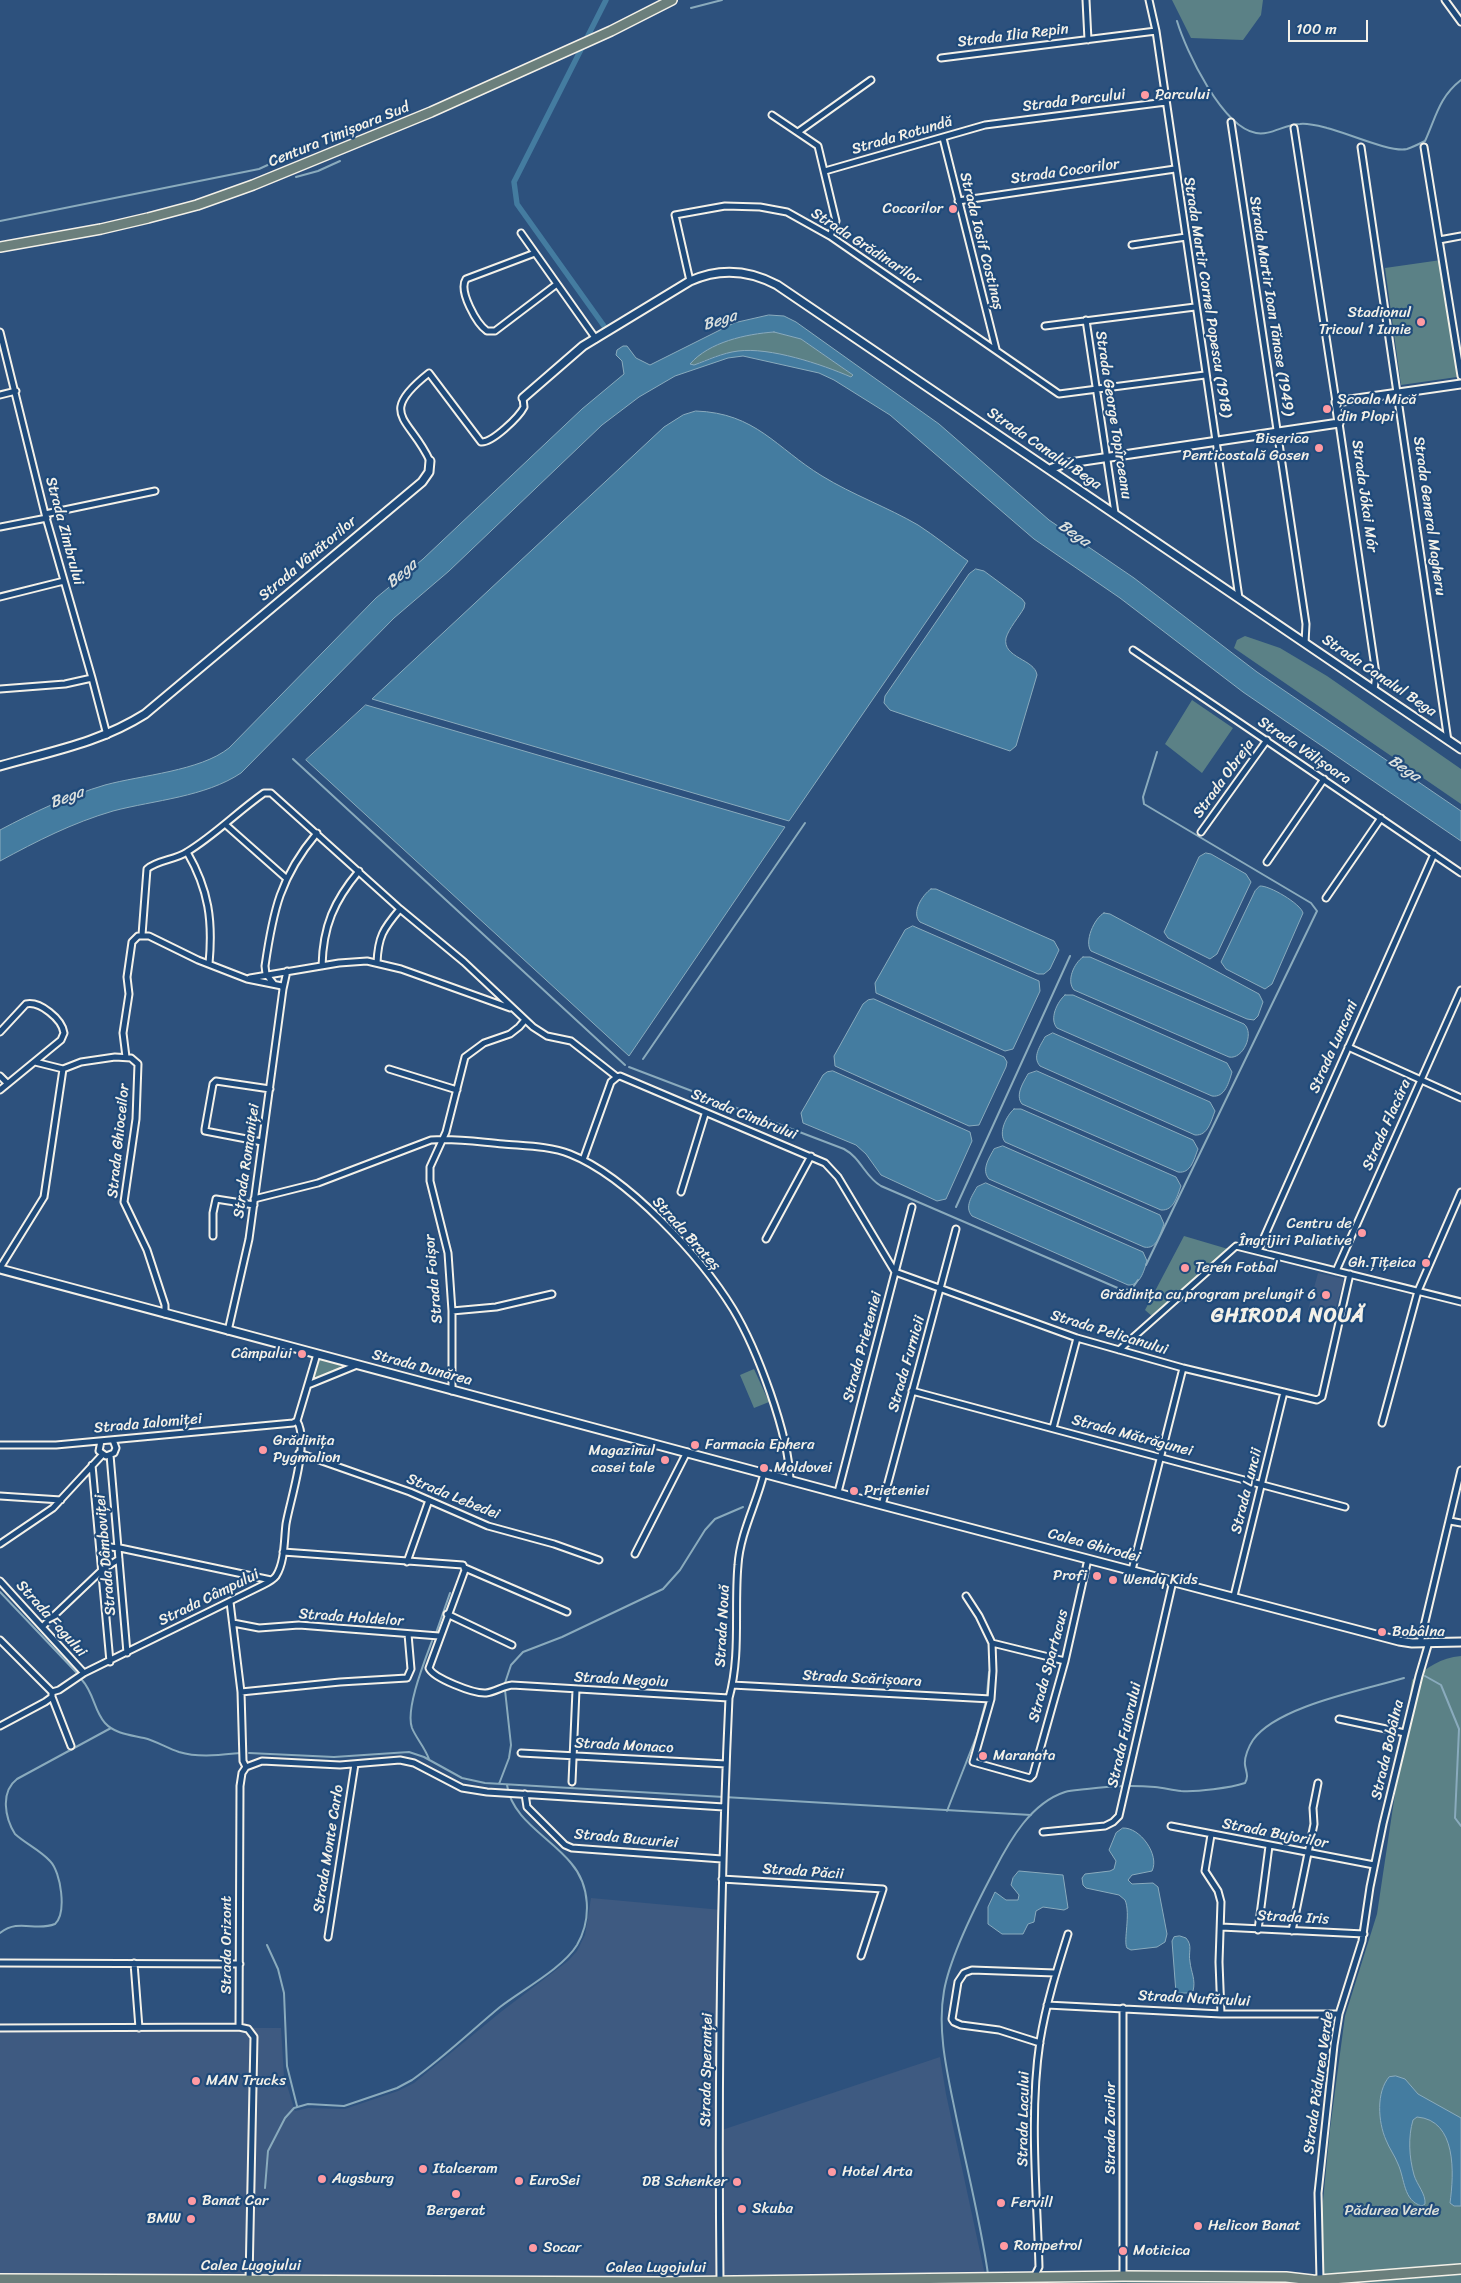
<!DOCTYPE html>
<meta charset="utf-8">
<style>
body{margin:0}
#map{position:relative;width:1461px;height:2283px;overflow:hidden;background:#2d517d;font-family:Sriracha,sans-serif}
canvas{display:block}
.scale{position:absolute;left:1288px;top:20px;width:80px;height:22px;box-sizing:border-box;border:2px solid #f4f1e8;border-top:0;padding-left:6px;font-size:15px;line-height:18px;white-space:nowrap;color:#f4f1e8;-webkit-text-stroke:4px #1f4a7a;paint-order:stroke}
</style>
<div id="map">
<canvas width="1461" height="2283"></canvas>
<div class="scale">100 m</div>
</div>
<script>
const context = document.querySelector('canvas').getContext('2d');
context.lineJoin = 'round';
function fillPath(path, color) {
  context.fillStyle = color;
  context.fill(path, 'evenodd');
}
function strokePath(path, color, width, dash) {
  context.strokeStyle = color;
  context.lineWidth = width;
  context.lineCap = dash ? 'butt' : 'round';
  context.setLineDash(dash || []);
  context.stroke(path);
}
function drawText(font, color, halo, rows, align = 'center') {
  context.font = font + ' Sriracha,sans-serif';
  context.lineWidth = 4.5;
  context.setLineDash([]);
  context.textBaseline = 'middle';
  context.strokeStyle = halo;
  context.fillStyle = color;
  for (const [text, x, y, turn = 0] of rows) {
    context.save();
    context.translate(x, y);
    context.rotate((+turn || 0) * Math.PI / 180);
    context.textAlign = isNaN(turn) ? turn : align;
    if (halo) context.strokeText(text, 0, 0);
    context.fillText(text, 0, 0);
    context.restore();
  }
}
fillPath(new Path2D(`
 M1318,1273L1344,1279L1333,1317L1308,1310Z
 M591,1898L722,1910L719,2131L940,2057L946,2094L985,2275L938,2283H0V2027L281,2028L284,2076L295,2111L308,2108L345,2109L398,2091L414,2083L502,2011L568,1961L577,1951L585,1935Z`), '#3e5a81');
fillPath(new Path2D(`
 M1172,0H1263L1261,15L1243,40L1191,38Z
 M1441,260L1457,377L1401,385L1385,268Z
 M774,332L801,339L853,375L851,377C813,361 765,345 723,354C713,357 703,361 694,365L689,364C710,342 745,334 774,332Z
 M1245,636L1280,648L1327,676L1461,769V804L1234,648L1237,640Z
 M1192,700L1233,728L1202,773L1165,744Z
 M1184,1236L1228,1249L1153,1317L1145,1310Z
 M321,1359L340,1363L341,1368L315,1378L313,1374L316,1364Z
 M754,1369L769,1402L754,1408L740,1375Z
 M1461,1656V2283H938L985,2275L1322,2274V2211L1330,2129L1345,2016L1377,1914L1412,1680C1428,1667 1440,1658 1461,1656Z`), '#5b8186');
const water = new Path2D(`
 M769,315L784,316L796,322L939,424L1049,520L1134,578L1257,672L1461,811V841L1243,692L1120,598L1034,539L890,415L834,380L819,373L743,356L728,358L675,376L639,397L602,425L449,571L394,618L241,773C205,797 155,800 113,811C72,823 37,841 0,861V830C34,812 68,796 105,785C142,775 200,771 229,748L376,598L423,559L582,409L624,374L622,361L616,355L617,350L623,346H627L636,358L650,365L734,323ZM774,332L801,339L853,375L851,377C821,364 770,347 738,351C722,353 708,360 694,365L690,364C709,342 746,334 774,332Z
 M696,411C756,413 776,448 822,476C853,495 887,507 918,525C935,536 951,549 968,561L789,821L372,699L664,427L683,415Z
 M976,569L984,571L1022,599L1025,603L1024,608C1019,617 1009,628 1006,638C1002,658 1035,659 1037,675L1016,746L1010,751L890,710L884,703L885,696L969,574Z
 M366,705L785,827L629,1056L306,760Z
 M1206,853L1211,854L1246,874L1251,882L1217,954L1210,959L1168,938L1164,932L1199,857Z
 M1260,886C1269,885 1301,904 1303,913L1272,984L1265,989L1226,969L1221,962L1255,891Z
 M931,889H936L1054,941L1059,950L1050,969L1044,974H1038L920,922C911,913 922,895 931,889Z
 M1104,913L1110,914L1259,994L1263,1002L1258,1016L1254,1020L1247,1019L1091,951C1084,942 1094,918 1104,913Z
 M913,926L1039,981L1040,991L1013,1049L1005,1051L876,993L875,983L905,930Z
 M1083,957H1090L1244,1024C1255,1033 1243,1060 1229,1057L1074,990C1066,981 1074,963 1083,957Z
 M1065,995H1073L1227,1063L1232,1072C1229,1082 1225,1098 1212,1096L1057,1028C1049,1019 1057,1002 1065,995Z
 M874,999L1004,1057L1007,1062L1006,1067L979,1125L969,1126L835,1066L834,1056L863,1004L868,1000Z
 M1053,1033L1210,1102L1215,1111C1211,1121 1208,1136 1195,1135L1040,1066C1032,1057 1040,1046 1045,1037Z
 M833,1071L970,1132L972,1141L946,1199L937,1201L881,1175L866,1154L856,1145L803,1123L801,1113L823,1075L827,1072Z
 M1037,1071L1193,1140L1198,1149C1194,1159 1191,1174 1178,1172L1022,1104C1015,1095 1023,1083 1028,1074Z
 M1014,1109H1021L1176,1177L1181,1186C1177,1196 1174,1211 1161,1210L1005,1142C998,1133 1006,1116 1014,1109Z
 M1003,1146L1160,1215L1164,1224C1160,1234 1157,1250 1144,1247L989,1179C981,1170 989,1158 994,1149Z
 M986,1183L1143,1252L1147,1261C1144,1271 1140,1286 1128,1285L972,1216C964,1207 972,1196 977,1187Z
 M1123,1828C1140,1827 1160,1855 1152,1871L1132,1875L1128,1880L1132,1884L1153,1883L1158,1887L1167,1934L1165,1942L1157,1947L1131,1950L1127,1948C1123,1941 1131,1914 1125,1900L1119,1895L1086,1888L1083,1885L1082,1878L1085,1874L1110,1871L1114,1869L1116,1861L1109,1850L1116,1833Z
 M1019,1871L1063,1875L1068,1908L1064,1910L1043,1907L1036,1911L1034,1922L1028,1924L1023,1934H1002L988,1924V1907L995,1892L1006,1900H1018L1019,1895L1011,1885L1013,1878Z
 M1180,1936L1186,1938C1193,1946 1188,1952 1190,1962C1191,1972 1196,1980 1193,1991L1188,1993H1176L1172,1941L1174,1937Z
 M1396,2076L1405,2079L1418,2094L1461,2118V2206H1454L1450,2203C1454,2174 1457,2120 1417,2117L1413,2120C1408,2137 1409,2157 1414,2175C1417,2185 1426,2194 1425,2204L1422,2206C1403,2201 1405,2179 1398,2164C1395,2156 1389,2148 1386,2140C1378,2122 1376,2092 1389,2077Z`);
fillPath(water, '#447ca0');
strokePath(water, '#8aabbd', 1);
strokePath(new Path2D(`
 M691,8L722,0
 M1177,21C1186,51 1222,127 1256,133C1270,136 1285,124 1300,124C1308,123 1319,126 1327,128C1345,132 1391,153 1407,149C1413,147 1419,144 1425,141C1436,117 1439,97 1461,80
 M296,177L318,171L340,161
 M0,221L259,169L272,163
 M293,759L625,1065
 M643,1059L805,823
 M629,1067L844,1149C861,1158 865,1177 881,1186L1120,1289L1131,1290L1138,1280
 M956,1207L1070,956
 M1146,1265L1317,911L1311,903L1144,804L1143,797L1157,752
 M0,1592L76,1672
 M436,1633L450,1593
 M1425,1676L1441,1685L1459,1729L1455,1818L1461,1826
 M82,1680C94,1693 94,1711 105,1723C115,1734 131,1735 144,1738C156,1741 167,1748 179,1752C199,1758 220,1755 240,1753
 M505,1683L511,1665L523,1652L562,1637L663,1589L680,1570L705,1530L715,1519L743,1507
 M987,1694L989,1672
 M249,1753L334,1757L409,1752L424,1757L462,1778L485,1783L1031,1815
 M429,1759C424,1746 416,1738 412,1728C405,1709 425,1660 432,1641
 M499,1784L509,1758L511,1745L505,1690
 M947,1811L977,1735L986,1701
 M0,1933C19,1918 35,1932 55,1924C67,1913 61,1872 50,1861C40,1850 26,1844 15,1834C5,1818 0,1792 17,1779L111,1728
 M267,1945L278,1969L284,1993L287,2066L297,2106
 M265,2188L268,2151L285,2118L294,2108L308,2104L344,2106L397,2088L412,2080C443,2058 471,2031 500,2007C522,1990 563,1968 577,1945C592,1919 590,1885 571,1863C550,1837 512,1820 507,1785
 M988,2274C980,2219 966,2165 955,2111C947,2072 937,2030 944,1991C950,1956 978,1901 995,1869C1010,1840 1031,1803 1065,1792C1072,1790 1080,1790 1087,1789C1109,1786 1133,1785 1155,1787C1164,1788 1172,1790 1181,1791C1197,1792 1230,1788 1245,1783C1249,1776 1246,1772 1245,1765C1244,1757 1249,1746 1253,1740C1277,1706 1364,1690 1404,1678`), '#8aabbd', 2);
strokePath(new Path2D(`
 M604,326L517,204L514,182L606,0`), '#447ca0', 5.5);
const minor = new Path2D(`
 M1086,0L1088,40
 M1149,0L1156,31L1239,598
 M1445,0L1461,22
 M941,58L1156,31
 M772,115L818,146L836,221L830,236
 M1231,122L1306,624L1305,643
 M1294,128L1336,402
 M798,132L871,80
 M943,138L996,349
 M1361,147L1448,741
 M1424,147L1461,376
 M825,171L985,125L1166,102
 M958,201L1175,169
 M521,233L596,339
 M1439,240L1461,236
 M1132,245L1186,237
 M535,253L466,279C458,291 477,324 487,331H495L557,284
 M690,281L675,215L725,206L760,207L787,212L830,236L1059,394L1205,375
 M1086,320L1115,513
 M1045,326L1195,307
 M0,332L45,514L92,678L107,735
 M0,395L16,391
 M1339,423L1376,674L1374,690
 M430,461C410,417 376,415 429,373L481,442C492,443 519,417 524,407L523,398
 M45,514L155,491
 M0,527L47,518
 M0,597L64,581
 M1133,650L1461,873
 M0,689L65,684L92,678
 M226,825L287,879
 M1201,832L1267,740
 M187,852C209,890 213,921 209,964
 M1267,862L1324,779
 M1326,898L1381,818
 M142,935L147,869C157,860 175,860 187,852C215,835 237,812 264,793H271L400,909L464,962L533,1027L547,1036L571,1041L617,1077
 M377,963C378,937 383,929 400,909
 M322,966C323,926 334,901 359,871
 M250,978L339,963L367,961L401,969L510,1008
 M274,984L266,974L265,966C273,911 280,877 317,833
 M283,989L287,971
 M0,1032L26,1004C40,1001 62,1019 64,1033L61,1040L0,1090
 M1348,1047L1461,1098
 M126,1057L123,1033L129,994L127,977L132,942L138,936H149L198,960L247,979L282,986L283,989L249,1239L228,1331
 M35,1062L63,1069L81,1062L115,1057L131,1058L138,1064L136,1119L124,1202L147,1250L165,1305V1314
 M389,1069L457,1090
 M0,1076L7,1083
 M262,1142L205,1131V1129L213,1084L216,1081L270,1089
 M583,1160L611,1082L617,1077L620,1076L825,1163L838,1177L895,1272L1077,1338L1183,1368L1317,1400L1322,1397L1350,1274
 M681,1192L705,1114
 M254,1199L318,1183L431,1140C455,1138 479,1142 503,1144C525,1146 550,1146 570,1154C628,1177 701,1257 733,1309C757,1349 789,1434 790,1480
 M213,1236V1213L216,1199L254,1205
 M766,1239L811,1156
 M1258,1251L1434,854
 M0,1268L44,1197L63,1069
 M1336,1271L1461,990
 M452,1311L496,1307L552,1294
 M1119,1350L1236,1246L1461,1302
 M308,1385L357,1365
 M452,1391V1311L448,1253L430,1181V1167L446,1132L465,1057L484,1043L510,1034L519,1027L525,1020
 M912,1391L1345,1507
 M297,1421L317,1354
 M1382,1423L1418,1291L1461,1192
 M1053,1428L1077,1338
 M101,1441L99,1451L106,1456L114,1453L116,1448L113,1440
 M0,1445H56L293,1423L297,1421
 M299,1453L410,1492L488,1526L554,1544L599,1560
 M110,1455L127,1653
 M92,1465L110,1662
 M838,1492L912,1207
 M0,1496L61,1500
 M882,1505L956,1229
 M1450,1521L1461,1523
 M0,1544L53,1508L103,1454
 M100,1546L120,1548L271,1580
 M283,1552L463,1565L465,1570L429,1668C433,1678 474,1694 486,1693C495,1692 503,1686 512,1685L729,1698
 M635,1554L687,1452
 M407,1562L429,1500
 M465,1568L567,1612
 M1132,1570L1183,1368
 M0,1581L84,1673
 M966,1596L979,1616L992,1643L993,1671L991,1699L973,1762L1030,1778L1033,1775L1065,1661L1088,1559
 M1234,1596L1284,1392
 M230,1602L241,1692L243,1761L246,1767L242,1773L240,1786L239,2027L248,2029L254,2037L249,2280
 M447,1614L512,1645
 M233,1623L259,1628L299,1625L439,1636
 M42,1627L102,1570L119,1559
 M0,1640L52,1692
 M992,1643L1065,1661
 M1420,1643L1461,1470
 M732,1685L991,1699
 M52,1692L59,1690L84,1673L263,1585C267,1583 273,1580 276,1576C285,1562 284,1540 286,1524C290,1500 310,1442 297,1421
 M241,1692L340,1682L407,1678L411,1669L408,1634
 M52,1697L71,1746
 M1339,1719L1405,1733
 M0,1726L45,1702L52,1697V1692
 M521,1753L726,1764
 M246,1767L262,1761L340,1765L400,1760L414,1763L462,1788L487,1792L724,1807
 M572,1782L576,1690
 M525,1794L527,1807L565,1845L572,1848L722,1859
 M1171,1826L1374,1865
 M1043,1832L1105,1826L1113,1822L1119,1816L1173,1581
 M1211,1835L1205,1871L1218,1891L1221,1902L1219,1962L1221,2014
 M722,1879L883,1889L861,1956
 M1221,1927L1364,1934
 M1258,1930L1269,1846
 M1292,1931L1314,1824L1313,1808L1318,1783
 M328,1937L355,1764
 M0,1963L240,1964
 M134,1963L139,2028
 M1047,2005L1221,2014H1339
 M0,2028L239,2027
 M1040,2043L999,2030L961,2025L954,2022L952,2019L958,1982L964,1973L972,1970L1055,1973
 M1123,2249V2008
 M1123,2253V2276
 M1034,2277L1039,2267C1037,2193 1029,2115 1040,2041C1046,2004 1057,1969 1068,1934
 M1320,2279L1318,2193L1334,2045L1339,2014L1362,1941L1370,1887L1383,1824L1419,1676L1429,1642
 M720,2281C718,2087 720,1892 729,1698C741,1655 734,1609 738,1565C740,1533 757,1503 764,1473`);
const tertiary = new Path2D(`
 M523,398L583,346L690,281C719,268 749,270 777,285L1461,749
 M1050,469L1063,464L1339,423L1336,402L1461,384
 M0,766C52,751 99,743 145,714L422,482L429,472L430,461
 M0,1269L882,1505L1399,1641L1412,1643L1461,1642`);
const primary = new Path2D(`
 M0,2279L658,2282L1123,2276L1286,2277L1312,2280
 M1306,2281L1461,2269`);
const trunk = new Path2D(`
 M0,247L101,229L148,218L197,205L253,185L431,112L611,31L672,0`);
strokePath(minor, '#f4f1e8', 9);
strokePath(tertiary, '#f4f1e8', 11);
strokePath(primary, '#f4f1e8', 12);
strokePath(trunk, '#f4f1e8', 12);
strokePath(minor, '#1f4a7a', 5);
strokePath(tertiary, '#1f4a7a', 7);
strokePath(primary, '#6b7f7c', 9);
strokePath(trunk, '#6b7f7c', 9);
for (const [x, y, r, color] of [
 [1145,95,5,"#ff9aa2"],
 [953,209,5,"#ff9aa2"],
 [1421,322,5,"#ff9aa2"],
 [1327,409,5,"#ff9aa2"],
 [1319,448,5,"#ff9aa2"],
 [1362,1233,5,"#ff9aa2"],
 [1426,1263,5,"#ff9aa2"],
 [1185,1268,5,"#ff9aa2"],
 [1326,1295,5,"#ff9aa2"],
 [302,1354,5,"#ff9aa2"],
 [695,1445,5,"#ff9aa2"],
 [263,1450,5,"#ff9aa2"],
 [665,1460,5,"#ff9aa2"],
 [764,1468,5,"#ff9aa2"],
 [854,1491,5,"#ff9aa2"],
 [1097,1576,5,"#ff9aa2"],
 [1113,1580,5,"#ff9aa2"],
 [1382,1632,5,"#ff9aa2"],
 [983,1756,5,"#ff9aa2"],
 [196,2081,5,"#ff9aa2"],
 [423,2169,5,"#ff9aa2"],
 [832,2172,5,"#ff9aa2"],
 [322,2179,5,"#ff9aa2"],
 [519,2181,5,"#ff9aa2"],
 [737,2182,5,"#ff9aa2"],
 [456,2194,5,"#ff9aa2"],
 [192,2201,5,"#ff9aa2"],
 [1001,2203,5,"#ff9aa2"],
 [742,2209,5,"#ff9aa2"],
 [191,2219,5,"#ff9aa2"],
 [1198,2226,5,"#ff9aa2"],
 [1004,2246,5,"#ff9aa2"],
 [533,2248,5,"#ff9aa2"],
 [1123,2251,5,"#ff9aa2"]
]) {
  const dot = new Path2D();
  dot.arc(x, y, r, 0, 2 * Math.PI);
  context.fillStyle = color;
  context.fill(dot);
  strokePath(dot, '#1f4a7a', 2);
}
drawText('15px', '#f4f1e8', '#1f4a7a', [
 ["Strada Ilia Repin",1013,36,-7],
 ["Strada Parcului",1074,101,-7],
 ["Centura Timișoara Sud",339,135,-22],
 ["Strada Rotundă",902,136,-16],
 ["Strada Cocorilor",1065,172,-8],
 ["Strada Iosif Costinaș",981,241,76],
 ["Strada Grădinarilor",866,247,33],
 ["Strada Martir Cornel Popescu (1918)",1207,297,81],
 ["Strada Martir Ioan Tănase (1949)",1271,306,81],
 ["Strada George Topîrceanu",1113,415,81],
 ["Strada Canalul Bega",1044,449,34],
 ["Strada Jókai Mór",1364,496,82],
 ["Strada General Magheru",1429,516,82],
 ["Strada Zimbrului",64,531,75],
 ["Strada Vânătorilor",308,559,-40],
 ["Strada Canalul Bega",1379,676,34],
 ["Strada Vălișoara",1304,751,34],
 ["Strada Obreja",1224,779,-54],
 ["Strada Luncani",1334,1047,-66],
 ["Strada Cimbrului",744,1115,22],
 ["Strada Flacăra",1387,1125,-66],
 ["Strada Ghioceilor",119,1141,-84],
 ["Strada Romaniței",247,1161,-82],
 ["Strada Brateș",686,1234,48],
 ["Strada Foișor",434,1279,-95],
 ["Strada Pelicanului",1109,1333,17],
 ["Strada Prieteniei",863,1347,-75],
 ["Strada Furnicii",907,1364,-74],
 ["Strada Dunărea",422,1368,15],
 ["Strada Ialomiței",148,1424,-5],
 ["Strada Mătrăgunei",1132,1436,15],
 ["Strada Luncii",1247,1491,-76],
 ["Strada Lebedei",453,1497,22],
 ["Calea Ghirodei",1094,1546,15],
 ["Strada Dâmboviței",106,1555,-95],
 ["Strada Câmpului",209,1598,-26],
 ["Strada Holdelor",351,1618,4],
 ["Strada Fagului",51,1619,48],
 ["Strada Nouă",723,1626,-87],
 ["Strada Spartacus",1049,1666,-75],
 ["Strada Scărișoara",862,1679,3],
 ["Strada Negoiu",621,1680,3],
 ["Strada Fuiorului",1125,1735,-77],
 ["Strada Monaco",624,1746,3],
 ["Strada Bobâlna",1388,1750,-77],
 ["Strada Bujorilor",1275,1834,11],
 ["Strada Bucuriei",626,1839,5],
 ["Strada Monte Carlo",329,1849,-81],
 ["Strada Păcii",803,1872,4],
 ["Strada Iris",1293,1918,3],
 ["Strada Orizont",227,1945,-90],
 ["Strada Nufărului",1194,1999,3],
 ["Strada Speranței",707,2070,-89],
 ["Strada Pădurea Verde",1319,2083,-82],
 ["Strada Lacului",1024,2119,-89],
 ["Strada Zorilor",1111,2128,-90],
 ["Calea Lugojului",251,2266],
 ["Calea Lugojului",656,2268]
]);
drawText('15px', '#f4f1e8', '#1f4a7a', [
 ["Parcului",1155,95],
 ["Cocorilor",943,209,"right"],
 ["Stadionul",1411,313,"right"],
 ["Tricoul 1 Iunie",1411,330,"right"],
 ["Școala Mică",1337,400],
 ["din Plopi",1337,417],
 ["Biserica",1309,439,"right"],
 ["Penticostală Gosen",1309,456,"right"],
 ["Centru de",1352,1224,"right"],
 ["Îngrijiri Paliative",1352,1241,"right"],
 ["Gh.Țițeica",1416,1263,"right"],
 ["Teren Fotbal",1195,1268],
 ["Grădinița cu program prelungit 6",1316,1295,"right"],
 ["Câmpului",292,1354,"right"],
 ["Grădinița",273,1441],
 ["Pygmalion",273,1458],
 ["Farmacia Ephera",705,1445],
 ["Magazinul",655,1451,"right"],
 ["casei tale",655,1468,"right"],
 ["Moldovei",774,1468],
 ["Prieteniei",864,1491],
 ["Profi",1087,1576,"right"],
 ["Wendy Kids",1123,1580],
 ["Bobâlna",1392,1632],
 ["Maranata",993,1756],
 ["MAN Trucks",206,2081],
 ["Italceram",433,2169],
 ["Hotel Arta",842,2172],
 ["Augsburg",332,2179],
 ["EuroSei",529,2181],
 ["DB Schenker",727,2182,"right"],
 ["Banat Car",202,2201],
 ["Fervill",1011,2203],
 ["Skuba",752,2209],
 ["Bergerat",456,2211,"center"],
 ["BMW",181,2219,"right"],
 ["Helicon Banat",1208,2226],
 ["Rompetrol",1014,2246],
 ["Socar",543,2248],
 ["Moticica",1133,2251]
], 'left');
drawText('15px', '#dde0d9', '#1f4a7a', [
 ["Pădurea Verde",1392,2211]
]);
drawText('italic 16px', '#dadfdd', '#1f4a7a', [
 ["Bega",720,321,-18],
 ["Bega",1074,534,35],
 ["Bega",402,574,-40],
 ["Bega",1404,769,34],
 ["Bega",67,798,-20]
]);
context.letterSpacing = '1px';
drawText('bold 20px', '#f4f1e8', '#1f4a7a', [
 ["GHIRODA NOUĂ",1288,1317]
]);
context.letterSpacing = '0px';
</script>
